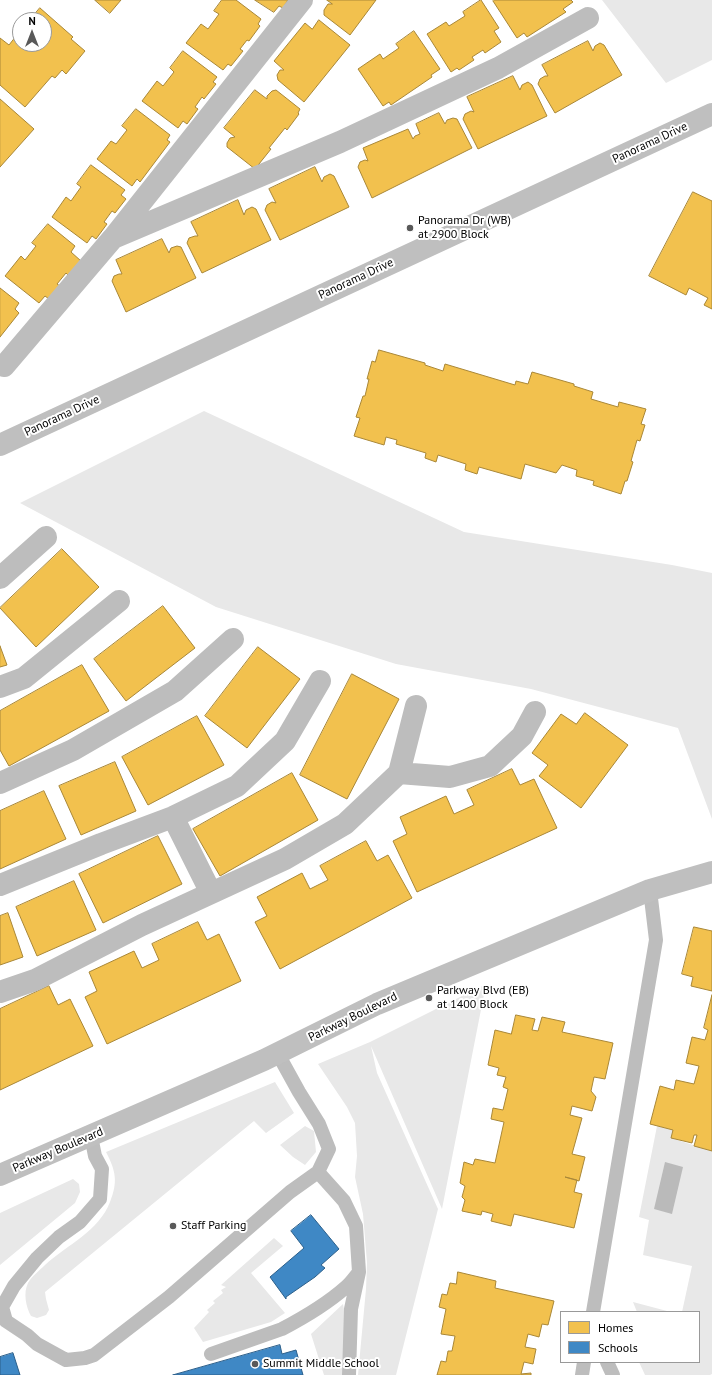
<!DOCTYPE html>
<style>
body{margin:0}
#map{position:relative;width:712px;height:1375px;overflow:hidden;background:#fff;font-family:"PT Sans",sans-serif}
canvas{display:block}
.legend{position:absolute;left:560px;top:1311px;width:140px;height:52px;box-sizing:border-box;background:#fff;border:1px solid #999;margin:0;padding:5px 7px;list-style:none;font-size:12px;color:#000}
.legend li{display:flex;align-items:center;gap:8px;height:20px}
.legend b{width:20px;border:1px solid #999}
.north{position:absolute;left:12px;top:12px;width:40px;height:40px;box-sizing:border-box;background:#fff;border:1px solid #999;border-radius:50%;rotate:0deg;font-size:11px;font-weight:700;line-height:16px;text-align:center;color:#000}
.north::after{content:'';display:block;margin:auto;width:14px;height:18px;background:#595959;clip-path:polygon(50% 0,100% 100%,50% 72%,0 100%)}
</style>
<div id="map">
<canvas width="712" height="1375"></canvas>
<ul class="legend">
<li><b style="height:11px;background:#f2c14e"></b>Homes</li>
<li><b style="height:11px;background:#3f88c5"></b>Schools</li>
</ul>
<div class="north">N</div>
</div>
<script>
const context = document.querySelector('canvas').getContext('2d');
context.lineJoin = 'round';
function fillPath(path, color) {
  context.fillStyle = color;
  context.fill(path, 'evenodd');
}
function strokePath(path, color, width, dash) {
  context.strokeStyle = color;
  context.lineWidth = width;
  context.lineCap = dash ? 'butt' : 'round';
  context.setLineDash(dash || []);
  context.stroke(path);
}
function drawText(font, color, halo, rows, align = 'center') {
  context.font = font + ' "PT Sans",sans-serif';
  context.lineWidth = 4;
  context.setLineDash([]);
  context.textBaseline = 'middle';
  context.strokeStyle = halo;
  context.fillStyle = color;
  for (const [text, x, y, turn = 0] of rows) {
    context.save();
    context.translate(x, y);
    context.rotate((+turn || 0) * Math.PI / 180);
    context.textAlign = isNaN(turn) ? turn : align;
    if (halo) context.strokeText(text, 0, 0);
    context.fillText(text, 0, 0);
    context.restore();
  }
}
fillPath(new Path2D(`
 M602,0H712V60L666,83Z
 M204,411L464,532L672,565L712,573V819L678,728L531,689L396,664L216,607L20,503Z
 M486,984L442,1209L371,1046L377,1073L438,1209L396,1375H358L366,1289L367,1263L363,1214L355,1177L357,1156L355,1123L347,1107L318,1064L370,1042Z
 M275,1082L294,1113L266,1133L254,1121L45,1292L46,1299L49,1310L46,1315L37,1318L31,1316C26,1307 23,1293 28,1283C32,1276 39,1271 45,1265C67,1245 99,1231 110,1202C118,1182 116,1171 106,1152Z
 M305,1126L314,1131L316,1152L305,1165L293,1157L280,1145Z
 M657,1126L673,1130L671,1138L712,1151V1374L710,1375H645L639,1362H699V1312H682L692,1266L643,1255L649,1220L639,1217Z
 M73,1179L79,1184L80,1192L75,1203L0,1265V1213Z
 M274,1238L283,1246L251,1273L285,1313L271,1322L203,1342L194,1328L209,1312L207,1310L215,1303L213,1301L223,1293L221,1290L226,1287L221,1285Z
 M633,1302L667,1311V1312H637Z
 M343,1304L345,1315L342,1375H324L311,1334Z`), '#e8e8e8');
fillPath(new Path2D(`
 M665,1162L683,1167L672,1214L654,1209Z`), '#bababa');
const homes = new Path2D(`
 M95,0H121L110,13Z
 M222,0H236L261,19L258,24L260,26L249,41L247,40L240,49L243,51L231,66L228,64L223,70L186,43L201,24L208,29L219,14L214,11Z
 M255,0H288L283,8L279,6L274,12Z
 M327,0H376L350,35L324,15V10L328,4H332Z
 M481,0L499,28L494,31L501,42L485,53L483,50L472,57L474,60L459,70L457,68L451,72L427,34L446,22L449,26L465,16L463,12Z
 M494,0H571L573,2L563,9L566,12L527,37L524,33L517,38L493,1Z
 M40,8L73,37L71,39L85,51L66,74L62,70L55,78L52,76L25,107L0,85V38L9,45L20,31V44H44V20H30Z
 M319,20L350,45L304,102L278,80L277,75L280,70H284L274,61L305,23L312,29Z
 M414,31L440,69L431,75L432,77L391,105L389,102L383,106L358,69L380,54L383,59L399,48L396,44Z
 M588,41L593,51L595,46L600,43L604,45L622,75L555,113L538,84L540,79L545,76H548L542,65Z
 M183,51L217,77L213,82L216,84L204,99L202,97L195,107L198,109L187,124L183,121L178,128L142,101L157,81L163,86L174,72L170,68Z
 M513,76L520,90L522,85L528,82L532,85L547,116L478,149L463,119L465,114L471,111L474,112L467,97Z
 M255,90L267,99V96L272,91L276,90L300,109L298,113L299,114L287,130L285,128L269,148L271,149L255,169L227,147V143L230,138L235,137L224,128Z
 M0,99L34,129L0,167Z
 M136,109L170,135L167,140L170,142L140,182L137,179L132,186L97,159L111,141L116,144L127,130L122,126Z
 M439,113L445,124L447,120L453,118L457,119L472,148L372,198L358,167L360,162L365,160L368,161L363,148L408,129L413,139L415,136L420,134L416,124Z
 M91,165L125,190L121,195L126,199L115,213L112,211L104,222L107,224L96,239L92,236L87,243L52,217L66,197L71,201L81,187L77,184Z
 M315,167L322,182L324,177L330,174L334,176L349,207L280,240L265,210L267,205L272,202L276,203L269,189Z
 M693,192L712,201V309L704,305L708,298L689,288L686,295L649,276Z
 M238,200L244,215L246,210L252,207L256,209L271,240L202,273L187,243L189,238L195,236H198L191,222Z
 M48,224L75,246L71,252L81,261L69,276L66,273L57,284L60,286L49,299L45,296L39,303L5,276L21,256L25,260L36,246L32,243Z
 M162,239L169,253L171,248L177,246L181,247L196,278L126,312L112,281L114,276L119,274H122L116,260Z
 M0,288L19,303L15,309L19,313L0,337Z
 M379,350L425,363V365L443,371L445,364L515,385L516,381L528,384L532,372L574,384V386L593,392L591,399L618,407L619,402L646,409L641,424L645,425L640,441L637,440L631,461L633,462L627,481H625L621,494L593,485L594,481L576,476L577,470L562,465L556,473L525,464L521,479L479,467L477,474L465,470L466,464L438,455L436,462L425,458L426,453L396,444L397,440L386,437L384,445L354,436L360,418L356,417L363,396H365L369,379H367L372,361L375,362Z
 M62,549L99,587L36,647L0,608Z
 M163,606L195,648L126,701L94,659Z
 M0,646L7,665L0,667Z
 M258,647L300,679L247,748L205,716Z
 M82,665L109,711L9,766L0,750V711Z
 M352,674L399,699L347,799L300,775Z
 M585,713L628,745L581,808L539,776L548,765L532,753L561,714L576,724Z
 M197,716L224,765L148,805L122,757Z
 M115,762L136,811L81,835L59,786Z
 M512,769L520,785L534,779L557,828L417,892L393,841L407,834L400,817L446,796L454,814L474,805L467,790Z
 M292,773L318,820L220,876L193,829Z
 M44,791L66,839L0,869V811Z
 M158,836L182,884L103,923L79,874Z
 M366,841L377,861L388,855L412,898L280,969L255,922L267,916L257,897L302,873L310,889L328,880L320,866Z
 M74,881L96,930L37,956L16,907Z
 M8,913L23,957L0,965V916Z
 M198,922L207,940L219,934L241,981L107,1044L85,997L97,991L89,972L134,951L142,968L159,960L152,944Z
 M694,927L712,931V991L691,986L693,977L682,974Z
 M49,986L58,1005L70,999L93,1046L0,1090V1009Z
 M712,995V1151L694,1146L697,1135H694L692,1143L671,1138L673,1130L650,1124L660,1086L674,1090L676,1080L694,1084L699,1066L686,1063L692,1037L705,1040L708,1030L704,1028Z
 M516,1015L535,1019L532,1030L538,1031L542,1017L565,1022L562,1032L613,1043L605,1079L594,1077L591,1091L596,1097L592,1111L572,1106L570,1115L582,1118L572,1154L585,1157L579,1181L565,1177L577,1180L574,1192L582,1194L574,1228L514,1214L511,1226L491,1221L493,1214L482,1211L481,1215L462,1211L465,1200L462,1197L465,1186L460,1183L464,1162L473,1165L475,1159L495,1163L504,1122L491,1119L493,1108L503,1110L508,1089L503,1087L506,1077L497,1075L499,1068L488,1065L495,1030L511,1034Z
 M458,1272L496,1281L495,1288L554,1301L548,1325L542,1324L539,1337L528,1334L525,1347L536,1349L533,1364L524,1362L521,1374L531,1373V1375H437L441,1361L446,1362L448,1351H452L455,1336L441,1334L446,1309L439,1307L442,1294L447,1295L450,1283L456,1284Z`);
fillPath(homes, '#f2c14e');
strokePath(homes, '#a98737', 1);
const schools = new Path2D(`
 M311,1215L339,1249L321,1265L325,1268L315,1277L286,1297V1299L270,1277L304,1248L291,1231Z
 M280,1345L282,1354L296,1350L303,1375H173Z
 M13,1353L20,1375H0V1357Z`);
fillPath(schools, '#3f88c5');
strokePath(schools, '#2c5f8a', 1);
strokePath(new Path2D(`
 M91,1136L95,1156L102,1169L100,1199L80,1222L59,1237L37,1258L14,1286L2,1307L6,1321L27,1335L37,1344L66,1360L85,1358L94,1355L169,1297L290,1192L318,1172L329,1149L319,1124L299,1092L278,1054
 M318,1172L344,1201L356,1226L359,1272L351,1309L349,1375
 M593,1312L656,940L650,890
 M211,1354L282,1329C303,1318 328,1303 346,1287C351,1283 355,1277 359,1272
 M607,1362L613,1375
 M582,1375L584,1362`), '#bdbdbd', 14);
strokePath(new Path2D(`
 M113,238L340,142L498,68L588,18
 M4,366L113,238L302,0
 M0,578L46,537
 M0,687L24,678L119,601
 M399,773L450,777L490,766L522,736L535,712
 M0,783L73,750L175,691L233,639
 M173,817L211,893
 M0,885L101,844L173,817L237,786L285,741L320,681
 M0,992L35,980L142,925L285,859L345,824L399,773L416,706`), '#bdbdbd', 22);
strokePath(new Path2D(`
 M0,445L712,114
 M0,1175L264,1060L377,1004L650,890L712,872`), '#bfbfbf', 22);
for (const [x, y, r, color] of [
 [410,228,4,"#595959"],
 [429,998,4,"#595959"],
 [173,1226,4,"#595959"],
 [255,1364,4,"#595959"]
]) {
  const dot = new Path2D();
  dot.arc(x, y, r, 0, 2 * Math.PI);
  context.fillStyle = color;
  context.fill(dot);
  strokePath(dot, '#fff', 1.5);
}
drawText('12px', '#000', '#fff', [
 ["Panorama Drive",650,143,-25],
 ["Panorama Drive",356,279,-25],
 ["Panorama Drive",62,416,-25],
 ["Parkway Boulevard",353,1017,-26],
 ["Parkway Boulevard",58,1150,-23]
]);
drawText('12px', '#000', '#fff', [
 ["Panorama Dr (WB)",418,221],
 ["at 2900 Block",418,235],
 ["Parkway Blvd (EB)",437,991],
 ["at 1400 Block",437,1005],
 ["Staff Parking",181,1226],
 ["Summit Middle School",263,1364]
], 'left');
</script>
